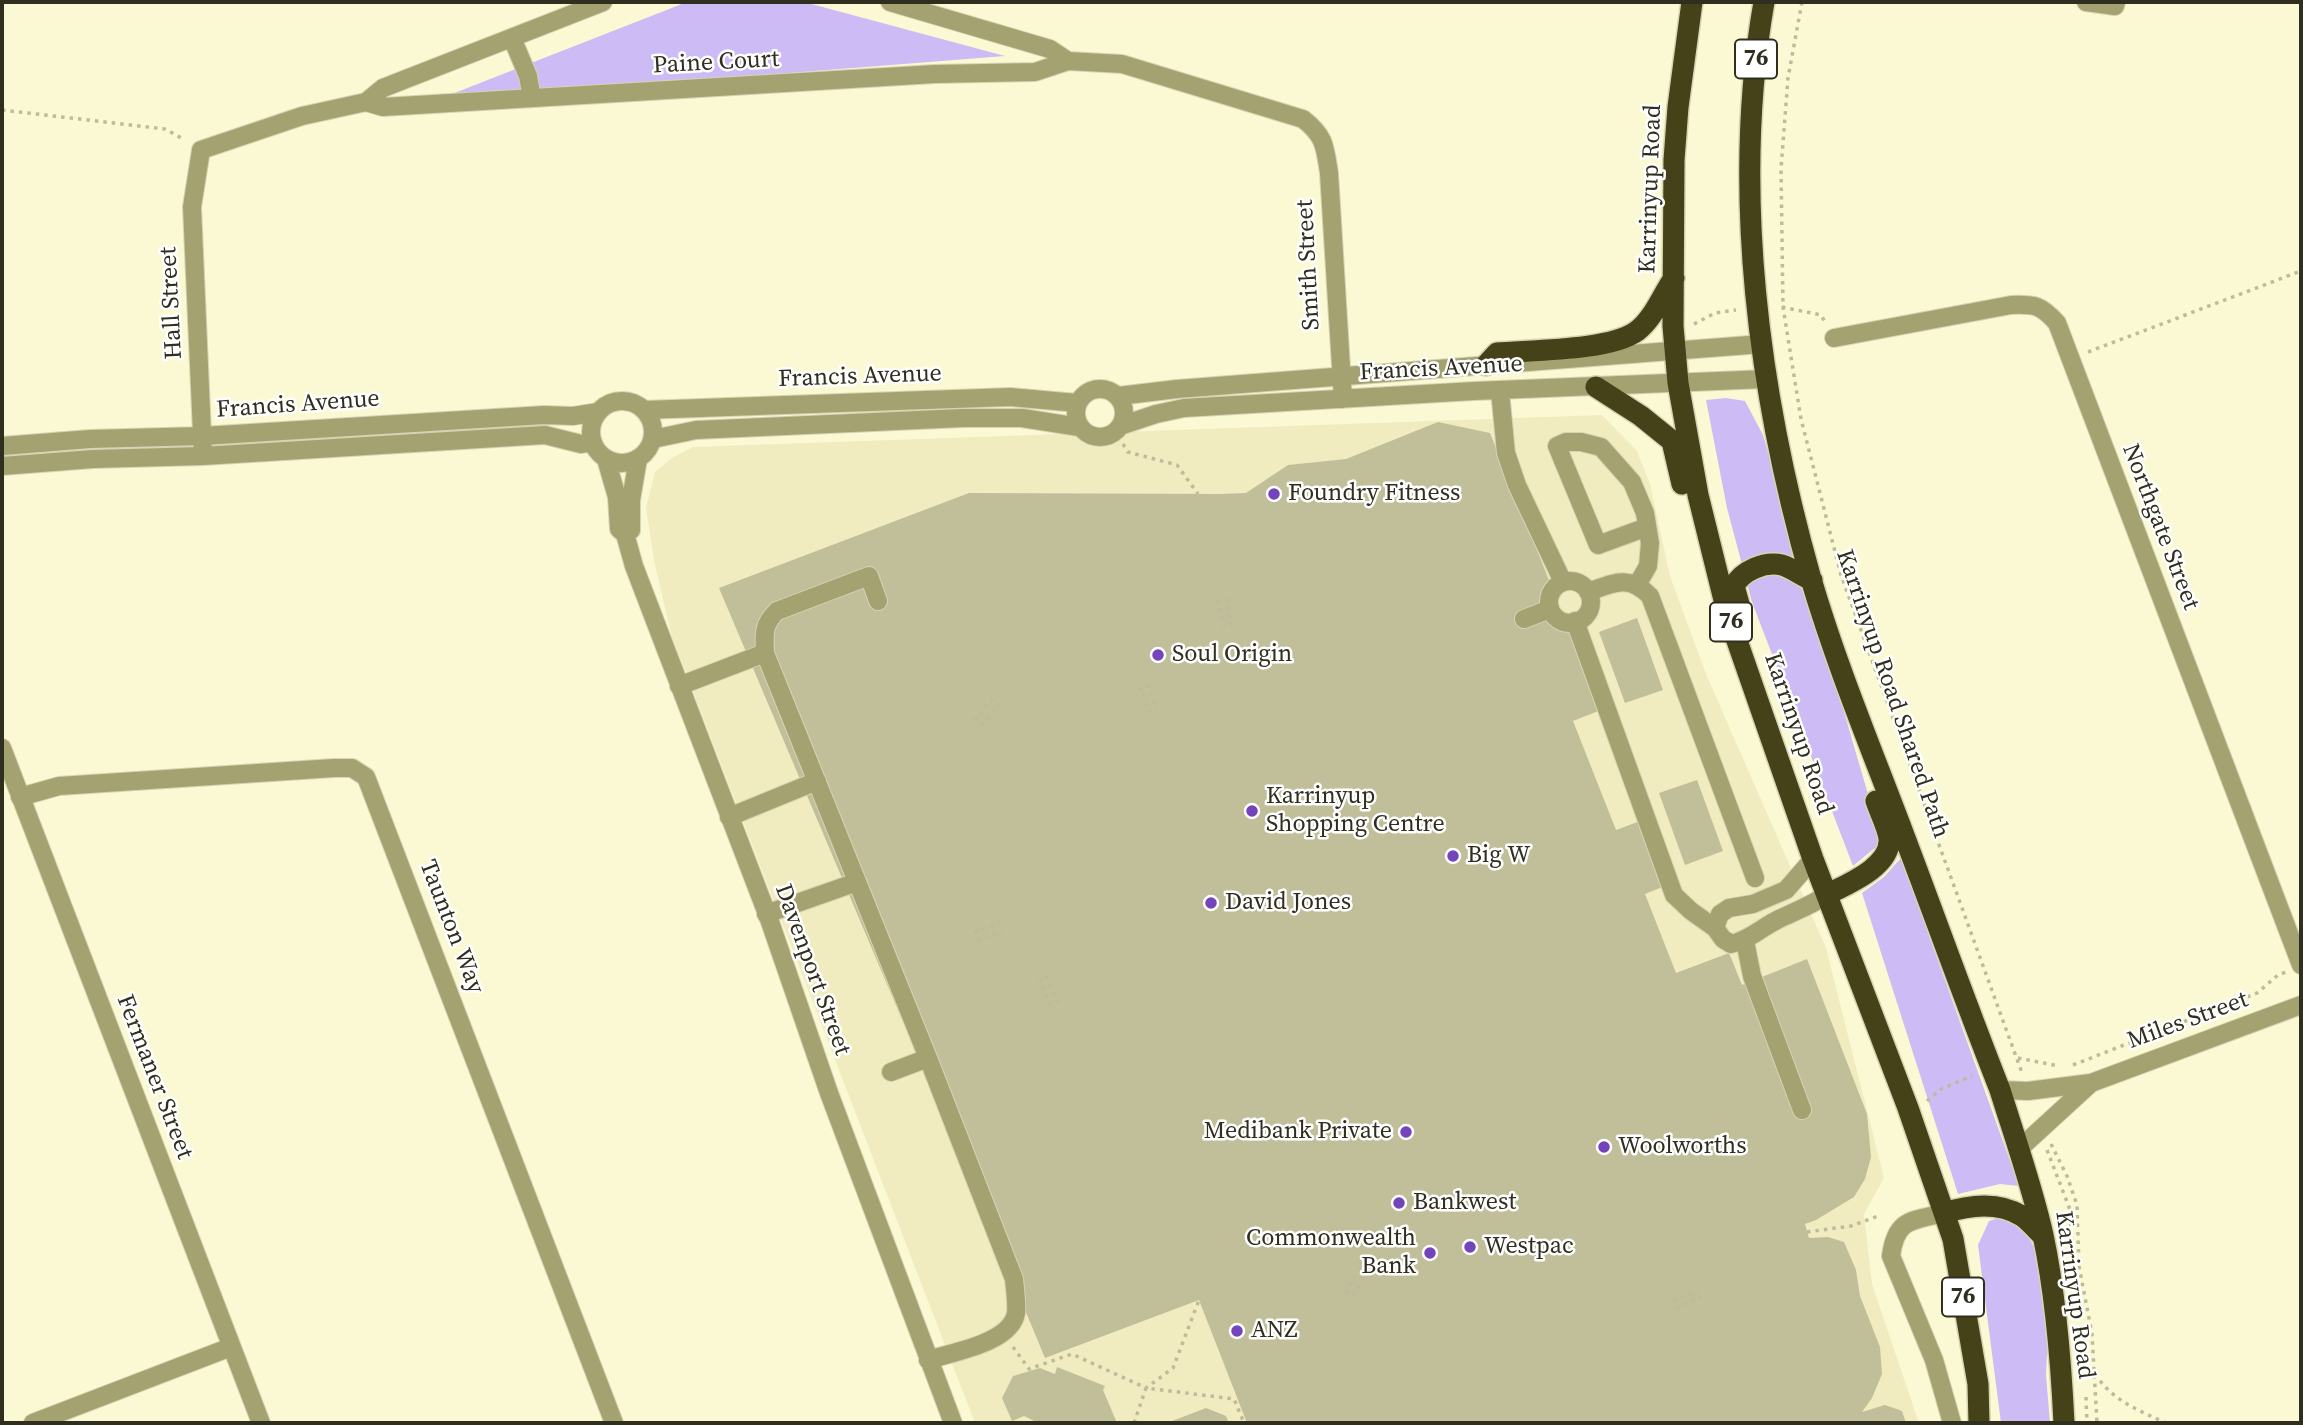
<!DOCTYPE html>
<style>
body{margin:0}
#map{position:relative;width:2303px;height:1425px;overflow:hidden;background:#fbf9d3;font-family:"Source Serif 4",serif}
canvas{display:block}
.frame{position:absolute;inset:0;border:4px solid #2f2e1f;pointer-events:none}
</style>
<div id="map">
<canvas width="2303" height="1425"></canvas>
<div class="frame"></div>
</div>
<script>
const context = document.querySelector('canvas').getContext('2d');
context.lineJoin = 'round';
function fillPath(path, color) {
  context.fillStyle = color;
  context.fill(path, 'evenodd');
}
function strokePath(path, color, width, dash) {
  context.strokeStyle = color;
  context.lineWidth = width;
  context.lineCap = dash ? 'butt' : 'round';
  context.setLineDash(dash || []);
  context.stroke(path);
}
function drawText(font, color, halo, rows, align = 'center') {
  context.font = font + ' "Source Serif 4",serif';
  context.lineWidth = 5;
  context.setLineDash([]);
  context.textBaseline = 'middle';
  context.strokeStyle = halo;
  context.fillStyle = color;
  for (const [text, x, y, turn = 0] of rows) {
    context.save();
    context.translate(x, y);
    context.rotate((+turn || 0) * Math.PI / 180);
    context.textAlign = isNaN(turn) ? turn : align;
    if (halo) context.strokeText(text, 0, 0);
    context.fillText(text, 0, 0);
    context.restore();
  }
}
fillPath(new Path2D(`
 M1602,415L1637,451L1650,484L1670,576L1706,674L1826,948L1884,1178L1864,1214L1872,1284L1919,1423H975L671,634L654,560L646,508L655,472L673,457L693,447Z`), '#f0ecc0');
fillPath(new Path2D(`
 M687,2H804L1005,56L434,101Z
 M1726,398L1745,401L1763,435L1882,842L1853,866L1752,602L1727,508L1706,400Z
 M1901,858L2019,1186L2000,1184L1958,1194L1862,893L1884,877Z
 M2008,1215L2027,1233L2036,1252L2048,1331L2046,1375L2050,1423H2001L1978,1245L1989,1221Z`), '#ccbbf4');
fillPath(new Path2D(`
 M1438,422L1490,433L1601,710L1573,721L1616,830L1643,820L1667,885L1645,894L1676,973L1729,953L1742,985L1807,959L1867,1114L1871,1157L1865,1179L1854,1197L1816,1220L1805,1224L1809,1238L1828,1237L1844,1242L1856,1270L1860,1296L1880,1347L1882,1374L1872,1398L1862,1412L1885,1405L1902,1411L1906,1423H1247L1199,1300L1045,1358L978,1197L919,1016L903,1022L719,588L969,493L1220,494L1246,493L1288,465L1346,459Z
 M1637,618L1663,690L1625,703L1599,632Z
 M1697,780L1723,851L1685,865L1659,793Z
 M1057,1367L1105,1386L1103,1390L1117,1423H1033L1034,1421L1024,1416L1012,1421L1002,1398L1013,1376L1040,1368L1055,1374Z
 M1206,1408L1226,1416L1229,1423H1167Z`), '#c1be9a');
const minor = new Path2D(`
 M890,2L1050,49L1068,61
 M2086,2L2115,6L2116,2
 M512,38L528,76L532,98
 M366,102L383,88L603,2
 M1834,338L2011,305C2035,304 2041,305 2057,323L2301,965
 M1076 413a24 24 0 1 1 48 0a24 24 0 1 1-48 0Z
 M1500,391L1506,453L1517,485L1563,582
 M1118,396L1177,389L1762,344
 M591 432a31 31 0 1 1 62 0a31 31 0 1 1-62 0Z
 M644,410L1010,397L1077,403
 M1120,426L1156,414L1184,408L1474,391L1766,379
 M653,439L696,430L963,418H1022L1079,427
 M2,446L90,439L202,436L544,415L573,416L598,412
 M203,456L192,207L201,150L302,116L366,102L383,107L935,74L1035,72L1068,61L1122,64L1303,119C1325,136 1325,147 1329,173L1343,399
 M606,459L617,497L619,529L625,534L634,566L769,919L829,1093L953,1423
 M2,466L93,459L203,456L545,435L581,444L593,442
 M625,534L631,530V500L638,459
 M1549 602a21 21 0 1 1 42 0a21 21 0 1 1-42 0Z
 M1637,585L1648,566L1650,543L1645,513L1632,482L1601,447L1581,442H1566L1557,446L1598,545L1647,527
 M1588,592C1614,583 1628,574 1650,596L1755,878
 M878,601L869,576L777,611C763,624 764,635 765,653L928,1058
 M1524,619L1550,609
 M1575,621L1674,895L1691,911L1715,928
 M679,686L765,653
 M2,748L261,1423
 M20,797L59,786L334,768H352L366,777L614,1423
 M729,817L817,781
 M1813,859L1786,890L1753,904L1729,908L1720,914L1715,928L1723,939L1731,944C1750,940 1762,927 1779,919C1796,911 1812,905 1828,894
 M766,914L857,882
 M1745,941L1752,976L1802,1110
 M891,1072L928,1058L1014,1279C1015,1290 1017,1302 1016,1313C1011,1343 953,1352 928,1360
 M2000,1090L2028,1091L2091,1083L2301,1005
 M2019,1149L2091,1083
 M1944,1213C1912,1221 1896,1218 1891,1256L1934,1360L1952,1423
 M33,1423L231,1347`);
const highway = new Path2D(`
 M1692,2L1678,107L1674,160L1673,326L1678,383L1698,495L1727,612L1813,859L1908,1108L1953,1239L1978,1384L1979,1423
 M1764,2C1731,191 1759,396 1811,579C1836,664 1871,748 1902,830C1935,917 1966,1004 2000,1090C2015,1138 2032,1186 2043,1235C2056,1296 2061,1361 2064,1423
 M1486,365L1497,353C1531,350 1610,351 1637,331C1654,318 1662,295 1674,278
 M1596,387L1641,416L1672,441L1682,484
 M1741,611L1734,586C1742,571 1764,561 1782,565C1792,568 1802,576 1812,580
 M1828,894C1848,884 1892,866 1889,838C1887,826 1880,813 1876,801
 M1944,1213C1969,1205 1998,1201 2022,1216C2029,1221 2036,1229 2043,1236`);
strokePath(minor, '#d6d4b3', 20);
strokePath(highway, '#d6d4b3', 24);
strokePath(new Path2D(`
 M1802,2L1788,78L1781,169L1783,307L1801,419L1841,575L2022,1073
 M2,110L165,129L185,140
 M1782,307L1821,315L1825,322
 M1694,324L1715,313L1736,310
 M2088,352L2301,271
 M1123,444L1128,452L1177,465L1198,494
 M1226,598L1232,626
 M1218,600L1224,628
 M1148,684L1157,710
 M1140,687L1150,713
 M974,720L993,698
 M981,725L999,704
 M974,932L1000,922
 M977,940L1003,930
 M1046,976L1058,1002
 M1039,979L1050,1005
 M2018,1058L2059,1066
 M2073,1065L2257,993L2278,975L2286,972
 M1927,1101L1941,1089L1972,1076
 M2051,1144L2067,1176L2077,1205L2079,1266L2092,1334L2097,1423
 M2047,1150L2069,1207L2072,1238L2071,1258
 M1807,1232L1851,1226L1881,1215
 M1346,1293L1359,1268
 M1353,1296L1367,1272
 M1673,1300L1699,1290
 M1676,1308L1702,1297
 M1013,1347L1029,1369L1072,1354L1146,1388L1173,1368L1199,1300
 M2095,1374C2113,1401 2138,1410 2166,1423
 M2086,1397L2087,1423
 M1134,1423L1146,1388L1234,1399L1244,1423`), '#bdbb9c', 3.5, [3.5, 5]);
strokePath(minor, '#a5a271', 18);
strokePath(highway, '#454219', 21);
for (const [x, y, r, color] of [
 [1274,494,7,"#7444bb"],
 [1158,655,7,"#7444bb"],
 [1252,811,7,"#7444bb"],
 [1453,856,7,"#7444bb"],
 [1211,903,7,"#7444bb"],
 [1406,1132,7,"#7444bb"],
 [1604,1147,7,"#7444bb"],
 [1399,1203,7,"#7444bb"],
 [1470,1247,7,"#7444bb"],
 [1430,1253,7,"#7444bb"],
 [1237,1331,7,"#7444bb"]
]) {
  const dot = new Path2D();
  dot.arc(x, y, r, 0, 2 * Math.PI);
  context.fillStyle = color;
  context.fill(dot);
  strokePath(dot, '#fff', 2.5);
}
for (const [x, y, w] of [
 [1756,59,42],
 [1731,622,42],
 [1963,1297,42]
]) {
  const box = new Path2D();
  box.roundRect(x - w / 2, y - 19.5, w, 39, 5);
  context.fillStyle = '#fff';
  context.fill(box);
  strokePath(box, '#2f2e1f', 2);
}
drawText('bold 23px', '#2f2e1f', null, [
 ["76",1756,59],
 ["76",1731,622],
 ["76",1963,1297]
]);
drawText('24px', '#2f2e1f', '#fff', [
 ["Paine Court",716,63,-3],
 ["Karrinyup Road",1651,189,-88],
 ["Smith Street",1309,265,-93],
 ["Hall Street",172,303,-93],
 ["Francis Avenue",1441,369,-3],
 ["Francis Avenue",860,377,-2],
 ["Francis Avenue",298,405,-4],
 ["Northgate Street",2160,527,69],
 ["Karrinyup Road Shared Path",1892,694,71],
 ["Karrinyup Road",1798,734,71],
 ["Taunton Way",451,927,69],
 ["Davenport Street",812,970,70],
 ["Miles Street",2188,1021,-20],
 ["Fermaner Street",154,1077,69],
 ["Karrinyup Road",2074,1295,82]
]);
drawText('24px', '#2f2e1f', '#fff', [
 ["Foundry Fitness",1288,494],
 ["Soul Origin",1172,655],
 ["Karrinyup",1266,797],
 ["Shopping Centre",1266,825],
 ["Big W",1467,856],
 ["David Jones",1225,903],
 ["Medibank Private",1392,1132,"right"],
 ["Woolworths",1618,1147],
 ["Bankwest",1413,1203],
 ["Commonwealth",1416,1239,"right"],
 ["Bank",1416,1267,"right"],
 ["Westpac",1484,1247],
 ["ANZ",1251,1331]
], 'left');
</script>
